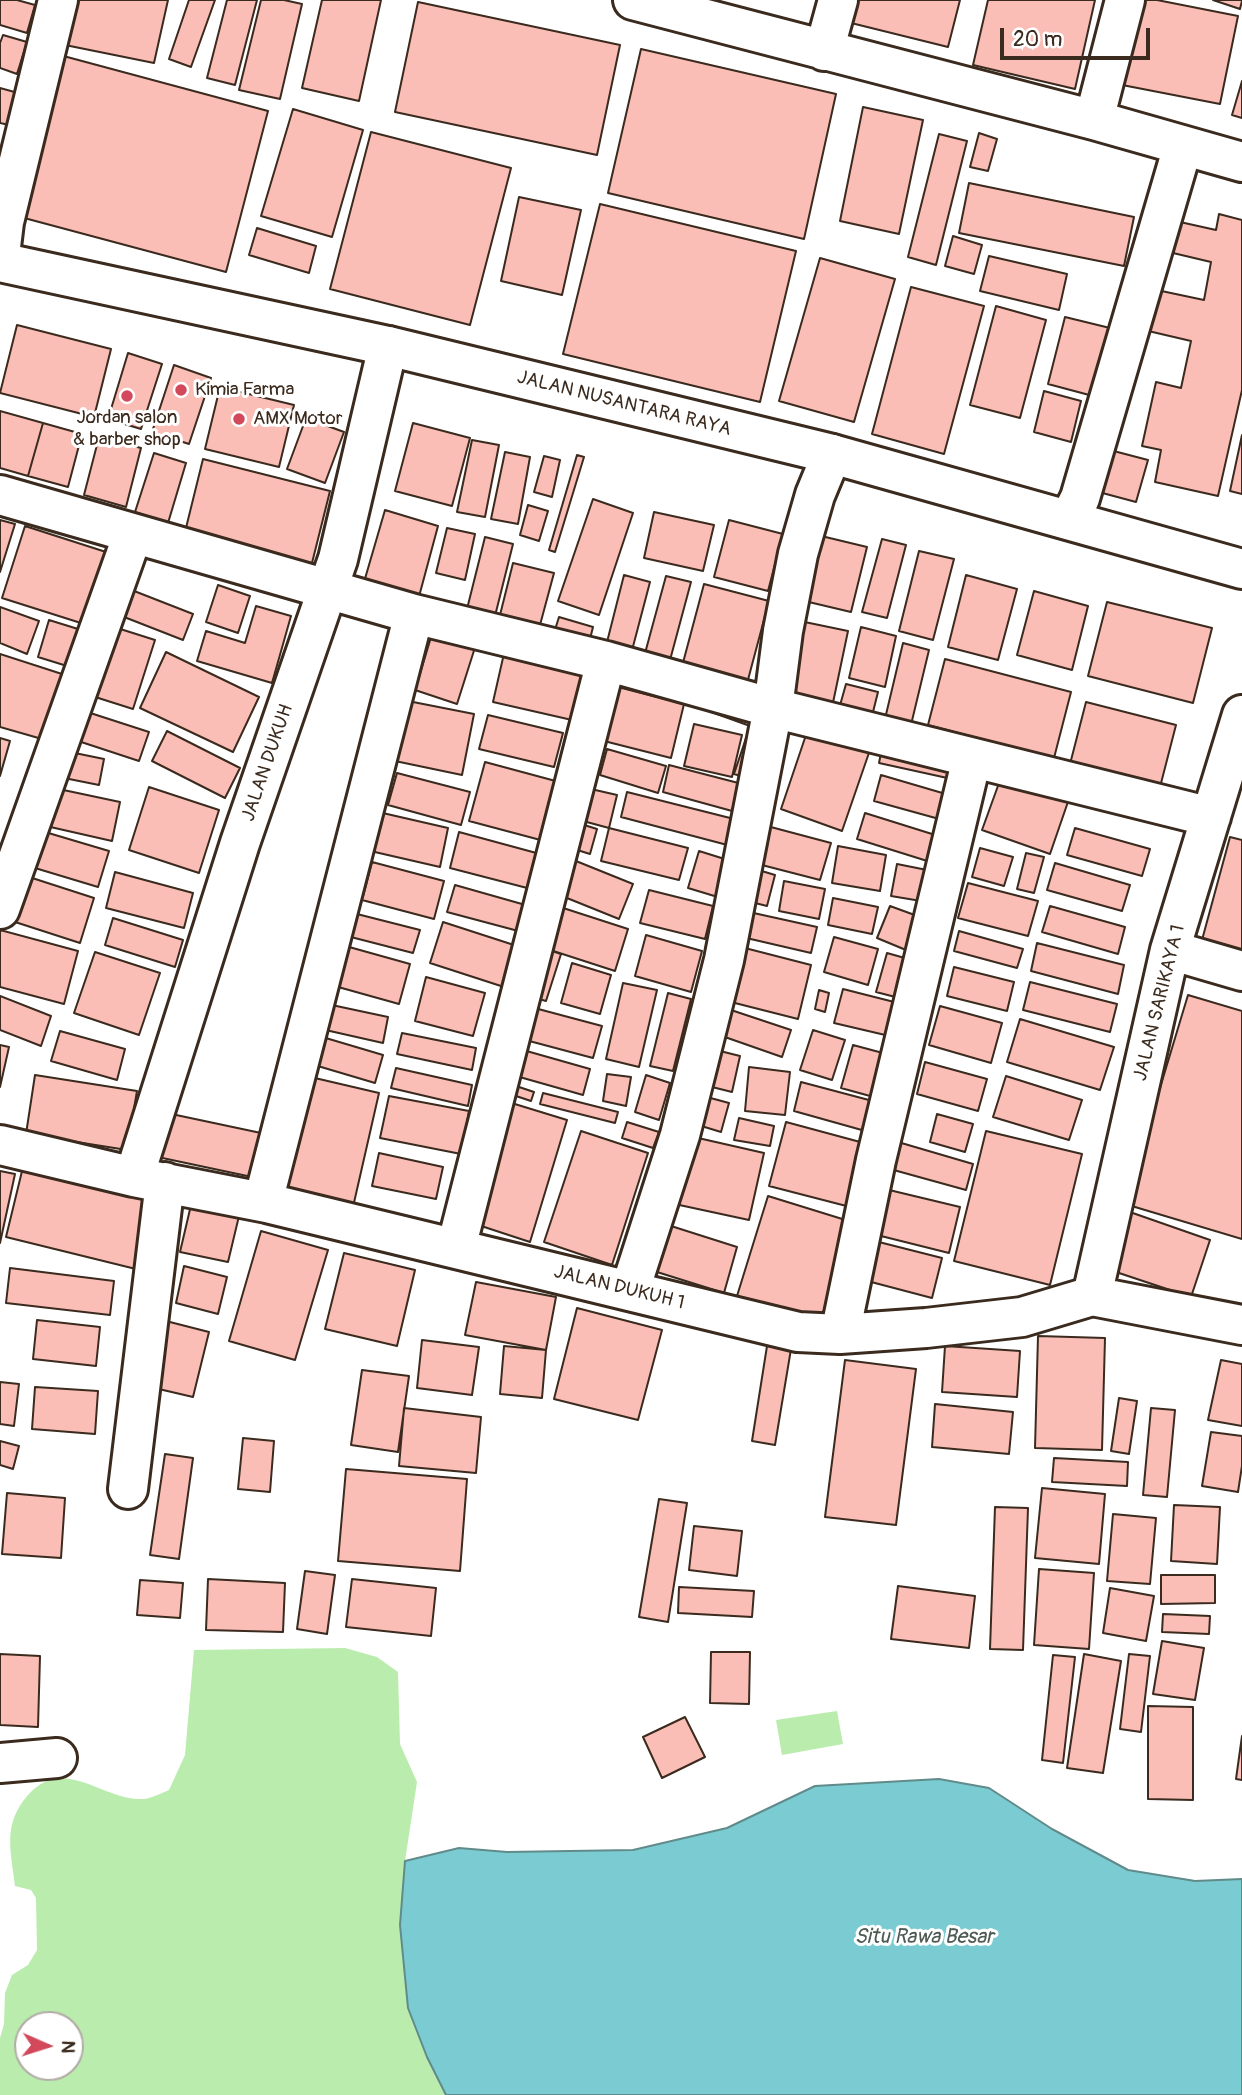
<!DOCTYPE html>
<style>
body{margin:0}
#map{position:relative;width:1242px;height:2095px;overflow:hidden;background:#fff;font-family:Pangolin,sans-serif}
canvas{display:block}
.north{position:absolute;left:14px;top:2011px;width:70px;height:70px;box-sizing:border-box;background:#fff;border:2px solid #b1aaa5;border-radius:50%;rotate:93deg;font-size:19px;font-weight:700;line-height:28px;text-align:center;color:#3b2a1e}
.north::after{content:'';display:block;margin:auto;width:24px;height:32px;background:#d1495b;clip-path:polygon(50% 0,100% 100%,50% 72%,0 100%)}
.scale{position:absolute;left:1000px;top:28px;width:150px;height:32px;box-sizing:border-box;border:4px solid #3b2a1e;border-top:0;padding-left:9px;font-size:21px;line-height:24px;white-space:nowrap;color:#3b2a1e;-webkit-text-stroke:5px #fff;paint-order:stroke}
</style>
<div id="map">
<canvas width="1242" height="2095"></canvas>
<div class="north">N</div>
<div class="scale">20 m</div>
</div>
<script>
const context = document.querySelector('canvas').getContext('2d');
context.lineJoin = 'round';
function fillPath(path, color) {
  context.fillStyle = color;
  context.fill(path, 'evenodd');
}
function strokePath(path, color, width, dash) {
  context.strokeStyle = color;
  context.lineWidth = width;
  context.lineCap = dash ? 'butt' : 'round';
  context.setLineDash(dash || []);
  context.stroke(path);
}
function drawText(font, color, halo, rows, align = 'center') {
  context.font = font + ' Pangolin,sans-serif';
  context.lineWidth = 6;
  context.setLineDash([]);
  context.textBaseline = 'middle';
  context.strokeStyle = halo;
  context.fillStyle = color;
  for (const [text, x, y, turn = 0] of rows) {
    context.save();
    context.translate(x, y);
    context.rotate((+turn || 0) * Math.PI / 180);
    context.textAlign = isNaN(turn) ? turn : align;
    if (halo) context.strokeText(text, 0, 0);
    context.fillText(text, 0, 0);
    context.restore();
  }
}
fillPath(new Path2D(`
 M345,1648L377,1657L398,1672L400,1744L417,1782L405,1861L400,1925L408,2008L427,2057L446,2095H0V2038L4,2024L5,1993L12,1975L28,1965L37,1950L36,1898L31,1890L15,1886C11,1850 2,1825 28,1795C64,1754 102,1801 144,1799C152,1798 162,1793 169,1790L185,1755L194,1650ZM28,2025H70V2067H28Z
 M837,1711L843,1744L782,1755L776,1720Z`), '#baecad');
const water = new Path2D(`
 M939,1779L989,1788L1052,1829L1128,1870L1195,1881L1242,1879V2095H446L427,2057L408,2008L400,1925L405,1861L459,1848L507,1852L633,1850L727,1828L815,1786Z`);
fillPath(water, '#7bccd2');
strokePath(water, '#618b8a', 2);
const building = new Path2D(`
 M0,0H17L35,5L27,33L0,25Z
 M74,0H168L154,63L65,45Z
 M189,0H215L191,67L169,59Z
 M227,0H257L235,85L207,78Z
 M261,0H284L302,4L280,99L239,90Z
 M322,0H381L359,101L302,88Z
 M844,0H960L948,47L839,20Z
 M988,0H1095L1075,89L973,65Z
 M1134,0H1157L1238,16L1220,104L1117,84Z
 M1213,0H1242V1L1240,9Z
 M418,2L620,45L597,155L395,112Z
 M3,35L27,42L17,74L0,68V43Z
 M641,49L836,94L804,239L608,193Z
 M56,54L268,111L226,272L13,215Z
 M1242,81V118L1232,115Z
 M0,88L18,93L9,125L0,123Z
 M863,107L923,120L899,234L840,221Z
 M293,109L363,130L332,237L261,216Z
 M371,132L511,168L470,325L330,289Z
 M979,133L997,139L988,171L970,167Z
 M939,134L967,141L936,265L908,257Z
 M969,183L1134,217L1124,266L959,233Z
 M519,197L581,210L562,295L501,281Z
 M600,204L796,251L760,402L563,354Z
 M1219,214L1242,220V390L1218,496L1155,482L1161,450L1142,446L1156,382L1181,388L1191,341L1144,330L1152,289L1204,300L1211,262L1173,253L1180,222L1216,230Z
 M257,228L316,246L309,273L249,255Z
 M953,236L982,245L974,274L945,266Z
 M989,256L1067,274L1059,310L980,291Z
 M820,258L895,279L854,422L779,401Z
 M911,287L984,306L944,454L872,434Z
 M996,306L1046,320L1020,418L970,405Z
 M1065,317L1110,328L1093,396L1048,384Z
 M17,325L111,349L94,417L0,393Z
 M128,353L162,364L141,429L108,419Z
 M174,365L211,378L189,444L152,432Z
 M220,387L294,405L279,467L205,449Z
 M1044,391L1081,401L1071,442L1034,432Z
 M0,411L43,423L28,476L0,468Z
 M306,418L344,432L325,483L287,469Z
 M43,423L82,434L68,487L28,476Z
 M413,423L470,438L452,506L395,491Z
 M1242,435V494L1230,491Z
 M99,437L141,448L126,507L84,495Z
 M472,440L499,445L485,517L457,512Z
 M1106,449L1148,460L1136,502L1095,491Z
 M505,452L530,457L518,524L491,519Z
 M154,453L186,463L168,523L135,512Z
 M577,455L584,457L555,552L549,550Z
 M544,456L560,460L552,497L534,492Z
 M203,459L330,491L311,567L184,536Z
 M593,499L633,513L599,615L558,601Z
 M528,505L548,511L539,541L520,535Z
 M385,510L438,526L417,604L362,589Z
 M654,512L714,525L703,571L644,558Z
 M0,520L15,524L0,572Z
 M729,520L783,534L768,591L714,577Z
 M25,526L106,552L84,624L2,598Z
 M447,528L475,534L465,580L436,573Z
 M813,534L867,547L851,612L796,599Z
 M485,537L513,544L494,620L466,613Z
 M882,539L906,545L887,618L862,612Z
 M919,551L954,559L933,640L899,631Z
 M513,563L554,573L540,625L500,615Z
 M624,575L650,582L630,658L605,650Z
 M966,575L1017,589L998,660L948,647Z
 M666,576L691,582L666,675L641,668Z
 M704,584L769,601L745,691L680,674Z
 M218,585L250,596L238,633L206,622Z
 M129,589L193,614L183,640L119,615Z
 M1034,591L1088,606L1072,670L1017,655Z
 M1107,602L1212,628L1193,703L1088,676Z
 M256,606L291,616L272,683L197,661L206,631L245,643Z
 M0,607L39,621L27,654L0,643Z
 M559,617L593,627L589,643L554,633Z
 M49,620L78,629L67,666L38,657Z
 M795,620L848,631L830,717L778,706Z
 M435,624L478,638L457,704L415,690Z
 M114,627L155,640L133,709L92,696Z
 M861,627L896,636L885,687L849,678Z
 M903,643L929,650L910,729L884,723Z
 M505,649L584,668L572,720L493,702Z
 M166,652L259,697L233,752L140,708Z
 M0,654L62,674L42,739L0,727Z
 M945,659L1071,692L1054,758L928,725Z
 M846,684L878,692L870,724L837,716Z
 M618,687L684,704L671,758L604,741Z
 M408,701L474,714L462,775L395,761Z
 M1086,702L1176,725L1159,791L1069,768Z
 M689,704L766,724L764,731Z
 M78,709L149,732L139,761L69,738Z
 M488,715L563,733L554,767L479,749Z
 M694,724L742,735L732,777L684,766Z
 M809,726L871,747L842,831L781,809Z
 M167,731L240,768L225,798L152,761Z
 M0,738L10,741L0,776Z
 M746,738L762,744L751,779L734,774Z
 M882,748L965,766L961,781L879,763Z
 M607,749L666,766L658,793L600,775Z
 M65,751L104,759L99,785L59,777Z
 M485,762L563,783L548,842L469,821Z
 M669,765L750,786L743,814L663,792Z
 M1003,772L1070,796L1050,854L982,830Z
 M397,773L470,792L461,825L388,805Z
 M881,775L956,797L950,822L874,801Z
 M149,787L219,810L199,873L129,850Z
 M54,788L120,802L112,841L46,826Z
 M591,789L617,795L609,828L583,821Z
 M627,792L742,821L735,847L621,817Z
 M374,811L448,828L440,867L366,850Z
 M865,813L948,839L940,865L857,839Z
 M581,824L597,829L590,854L574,849Z
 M767,826L831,843L820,880L758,864Z
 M609,828L688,848L679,880L601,861Z
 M1075,828L1150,849L1142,876L1067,855Z
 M35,829L109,851L98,887L25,865Z
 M459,832L540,854L531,889L450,868Z
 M1230,837L1242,840V951L1202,940Z
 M838,846L886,855L880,891L832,883Z
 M980,848L1013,857L1004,886L972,877Z
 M699,851L731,861L721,898L688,888Z
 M1026,853L1044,857L1034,893L1017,889Z
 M571,859L633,884L619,919L557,894Z
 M372,862L444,881L434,919L362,900Z
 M1055,863L1130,885L1122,911L1047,890Z
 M897,864L937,872L933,903L891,896Z
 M755,869L775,875L767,906L747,901Z
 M115,872L193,893L184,928L106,908Z
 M26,876L94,898L80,943L12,921Z
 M784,881L825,889L819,919L779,911Z
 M968,883L1038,901L1028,936L958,918Z
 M455,885L529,906L522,932L447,912Z
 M649,890L713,906L705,939L640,923Z
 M833,898L878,907L872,934L828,925Z
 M557,906L628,929L615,971L544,948Z
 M890,906L931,921L918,955L877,938Z
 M1050,906L1125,927L1118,954L1042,932Z
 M749,912L817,927L811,953L742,937Z
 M353,913L420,930L413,953L347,936Z
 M113,918L183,940L175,967L105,945Z
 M443,922L517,946L504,987L430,963Z
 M0,930L78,951L64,1004L0,987Z
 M959,931L1023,949L1017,968L954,951Z
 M646,935L702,951L691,992L635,976Z
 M834,937L878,949L868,985L824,972Z
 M1037,943L1124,965L1118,994L1031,971Z
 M342,945L410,964L399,1004L331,985Z
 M741,947L811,965L798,1019L727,1001Z
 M546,949L561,954L546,1001L532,997Z
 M95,952L160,973L139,1035L74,1013Z
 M887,953L919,962L907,1000L876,992Z
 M572,963L611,975L600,1014L561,1003Z
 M954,967L1014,982L1007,1011L947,996Z
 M426,977L485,993L473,1036L415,1021Z
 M1030,982L1117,1004L1110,1032L1023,1010Z
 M623,983L657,990L639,1067L606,1059Z
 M843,989L906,1005L898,1038L834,1023Z
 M819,990L829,993L825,1012L815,1009Z
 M668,993L691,999L673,1071L650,1066Z
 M1188,995L1242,1011V1239L1125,1204Z
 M0,996L51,1016L41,1046L0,1030Z
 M327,1004L388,1017L383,1043L321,1029Z
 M527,1006L602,1026L593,1058L518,1038Z
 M940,1006L1002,1023L991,1063L929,1045Z
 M731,1010L791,1030L782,1057L722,1036Z
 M1020,1019L1114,1047L1100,1090L1007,1062Z
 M813,1030L845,1040L832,1080L800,1070Z
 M60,1031L125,1049L117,1080L51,1061Z
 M402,1033L476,1048L472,1070L397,1054Z
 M319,1036L383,1055L375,1083L311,1064Z
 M0,1045L9,1047L0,1087Z
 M853,1045L894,1056L881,1099L841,1088Z
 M516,1048L590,1069L583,1095L509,1074Z
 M712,1049L740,1056L732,1092L704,1085Z
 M925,1062L987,1079L978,1111L917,1094Z
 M749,1067L790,1072L785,1115L745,1111Z
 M396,1068L472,1085L468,1106L391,1088Z
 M607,1074L631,1077L626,1106L603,1101Z
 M35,1075L137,1091L127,1150L26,1134Z
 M302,1075L379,1093L353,1207L275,1189Z
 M646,1075L670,1083L659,1120L635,1112Z
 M1006,1076L1082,1100L1069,1140L993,1117Z
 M504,1082L534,1092L531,1101L501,1091Z
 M801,1082L884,1104L876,1134L794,1111Z
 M543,1093L618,1112L615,1123L540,1104Z
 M692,1093L729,1103L721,1132L685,1121Z
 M389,1096L469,1111L461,1154L380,1138Z
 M505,1101L567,1120L530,1242L469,1222Z
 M162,1112L261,1133L252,1177L153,1156Z
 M937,1114L973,1124L965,1152L930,1142Z
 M739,1118L774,1126L770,1146L734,1140Z
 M627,1122L659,1132L653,1148L622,1138Z
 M786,1122L875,1146L858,1209L769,1186Z
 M581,1131L648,1153L612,1265L544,1242Z
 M986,1131L1082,1154L1050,1285L954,1261Z
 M685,1135L764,1153L749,1220L670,1203Z
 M898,1142L973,1164L966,1190L890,1169Z
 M379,1153L443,1167L436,1199L372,1186Z
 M23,1167L161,1200L144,1271L6,1237Z
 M0,1171L15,1174L0,1243Z
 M885,1189L960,1207L949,1253L873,1234Z
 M768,1196L852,1222L820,1322L737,1296Z
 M191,1205L239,1216L228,1262L180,1252Z
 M1127,1211L1210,1240L1191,1297L1107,1269Z
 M671,1226L737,1247L724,1293L657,1272Z
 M261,1231L328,1250L295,1360L229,1341Z
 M867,1239L942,1258L932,1298L856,1278Z
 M344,1253L415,1270L397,1346L325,1329Z
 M184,1266L227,1277L218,1314L176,1303Z
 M10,1268L114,1281L110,1315L6,1303Z
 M476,1282L556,1297L546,1350L465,1335Z
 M577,1308L662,1330L638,1420L554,1399Z
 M37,1320L100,1327L96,1366L33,1359Z
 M162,1320L209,1332L193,1397L146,1386Z
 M1038,1336L1105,1338L1102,1450L1035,1448Z
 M422,1340L479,1347L472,1395L417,1388Z
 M504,1346L546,1350L542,1398L500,1394Z
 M767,1346L791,1349L775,1445L752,1441Z
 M945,1346L1020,1351L1017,1397L942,1392Z
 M845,1360L916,1369L896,1525L825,1517Z
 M1221,1360L1242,1364V1426L1208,1420Z
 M362,1370L409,1376L398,1452L351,1445Z
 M0,1382L19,1384L14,1426L0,1424Z
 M35,1387L98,1391L95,1434L32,1429Z
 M1119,1398L1137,1401L1129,1454L1111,1451Z
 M935,1404L1013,1412L1009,1454L932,1447Z
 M404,1408L481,1417L476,1473L399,1466Z
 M1151,1408L1175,1410L1167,1497L1143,1495Z
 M1211,1432L1242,1436V1466L1238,1492L1202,1486Z
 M243,1438L274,1441L270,1492L238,1489Z
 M0,1441L19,1446L13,1469L0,1465Z
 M165,1454L193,1458L179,1559L150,1555Z
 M1054,1458L1128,1462L1127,1486L1052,1482Z
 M346,1469L467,1479L460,1571L338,1561Z
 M1042,1488L1105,1494L1099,1564L1035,1558Z
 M7,1493L65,1498L61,1558L2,1554Z
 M659,1499L687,1503L668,1622L639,1617Z
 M1174,1505L1220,1507L1217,1564L1171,1561Z
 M995,1507L1028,1508L1023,1650L990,1649Z
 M1113,1514L1156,1518L1150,1584L1107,1581Z
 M694,1526L742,1531L737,1576L689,1570Z
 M1039,1569L1094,1573L1089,1649L1034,1645Z
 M305,1571L335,1575L327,1634L297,1629Z
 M1161,1575H1215V1603L1161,1604Z
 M208,1579L285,1583L283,1632L206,1630Z
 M352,1579L436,1588L431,1636L346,1627Z
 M140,1580L183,1583L180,1618L137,1615Z
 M898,1586L975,1596L969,1648L891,1639Z
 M679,1587L754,1591L752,1617L678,1613Z
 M1110,1588L1154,1596L1146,1641L1103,1633Z
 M1163,1614L1210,1616L1209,1634L1162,1632Z
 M1162,1641L1204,1648L1195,1700L1153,1694Z
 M711,1652H750L749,1704L710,1703Z
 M0,1654L40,1656L38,1727L0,1725Z
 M1084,1654L1121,1661L1103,1773L1067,1768Z
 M1129,1654L1150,1656L1141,1732L1120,1729Z
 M1053,1655L1075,1657L1063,1763L1042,1760Z
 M1148,1706L1193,1707V1800L1148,1799Z
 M685,1717L705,1757L662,1778L643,1737Z
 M1242,1736V1780L1236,1779Z`);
fillPath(building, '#fabeb7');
strokePath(building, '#3b2a1e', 2);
const street = new Path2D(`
 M633,0L1094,120L1242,162
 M824,51L838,0
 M1094,120L1125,0
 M0,255L4,222L58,0
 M0,495L414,614L606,661L773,708L1211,817
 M1069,520L1080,498L1183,146
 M0,909L133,534
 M1170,950L1242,971
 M0,1145L134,1177L267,1203L798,1332L840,1334L926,1328L1022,1317L1092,1296L1242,1325
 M134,1177L240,843L338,559L388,346
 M263,1202L414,614
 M456,1248L606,661
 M630,1290L680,1135L724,960L773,708L783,631L798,554L815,495L832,454
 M1092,1296L1170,950L1242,715
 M840,1334L876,1160L972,758
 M128,1489L165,1182
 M0,1763L57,1758`);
const highway = new Path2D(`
 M0,262L388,346L832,454L1242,569`);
strokePath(street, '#3b2a1e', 44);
strokePath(highway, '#3b2a1e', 44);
strokePath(street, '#fff', 38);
strokePath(highway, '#fff', 38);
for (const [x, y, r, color] of [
 [181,390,7,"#d1495b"],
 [127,396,7,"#d1495b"],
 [239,419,7,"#d1495b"]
]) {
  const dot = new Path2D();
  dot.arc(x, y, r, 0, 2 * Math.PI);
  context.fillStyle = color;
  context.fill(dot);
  strokePath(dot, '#fff', 2.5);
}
drawText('19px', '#3b2a1e', '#fff', [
 ["Kimia Farma",195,390],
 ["Jordan salon",127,418,"center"],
 ["& barber shop",127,440,"center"],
 ["AMX Motor",253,419]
], 'left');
drawText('19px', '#3b2a1e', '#fff', [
 ["JALAN NUSANTARA RAYA",624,404,14],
 ["JALAN DUKUH",268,763,-71],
 ["JALAN SARIKAYA 1",1160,1003,-76],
 ["JALAN DUKUH 1",619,1288,14]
]);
drawText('italic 21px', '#4e5b54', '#fff', [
 ["Situ Rawa Besar",924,1938]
]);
</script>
